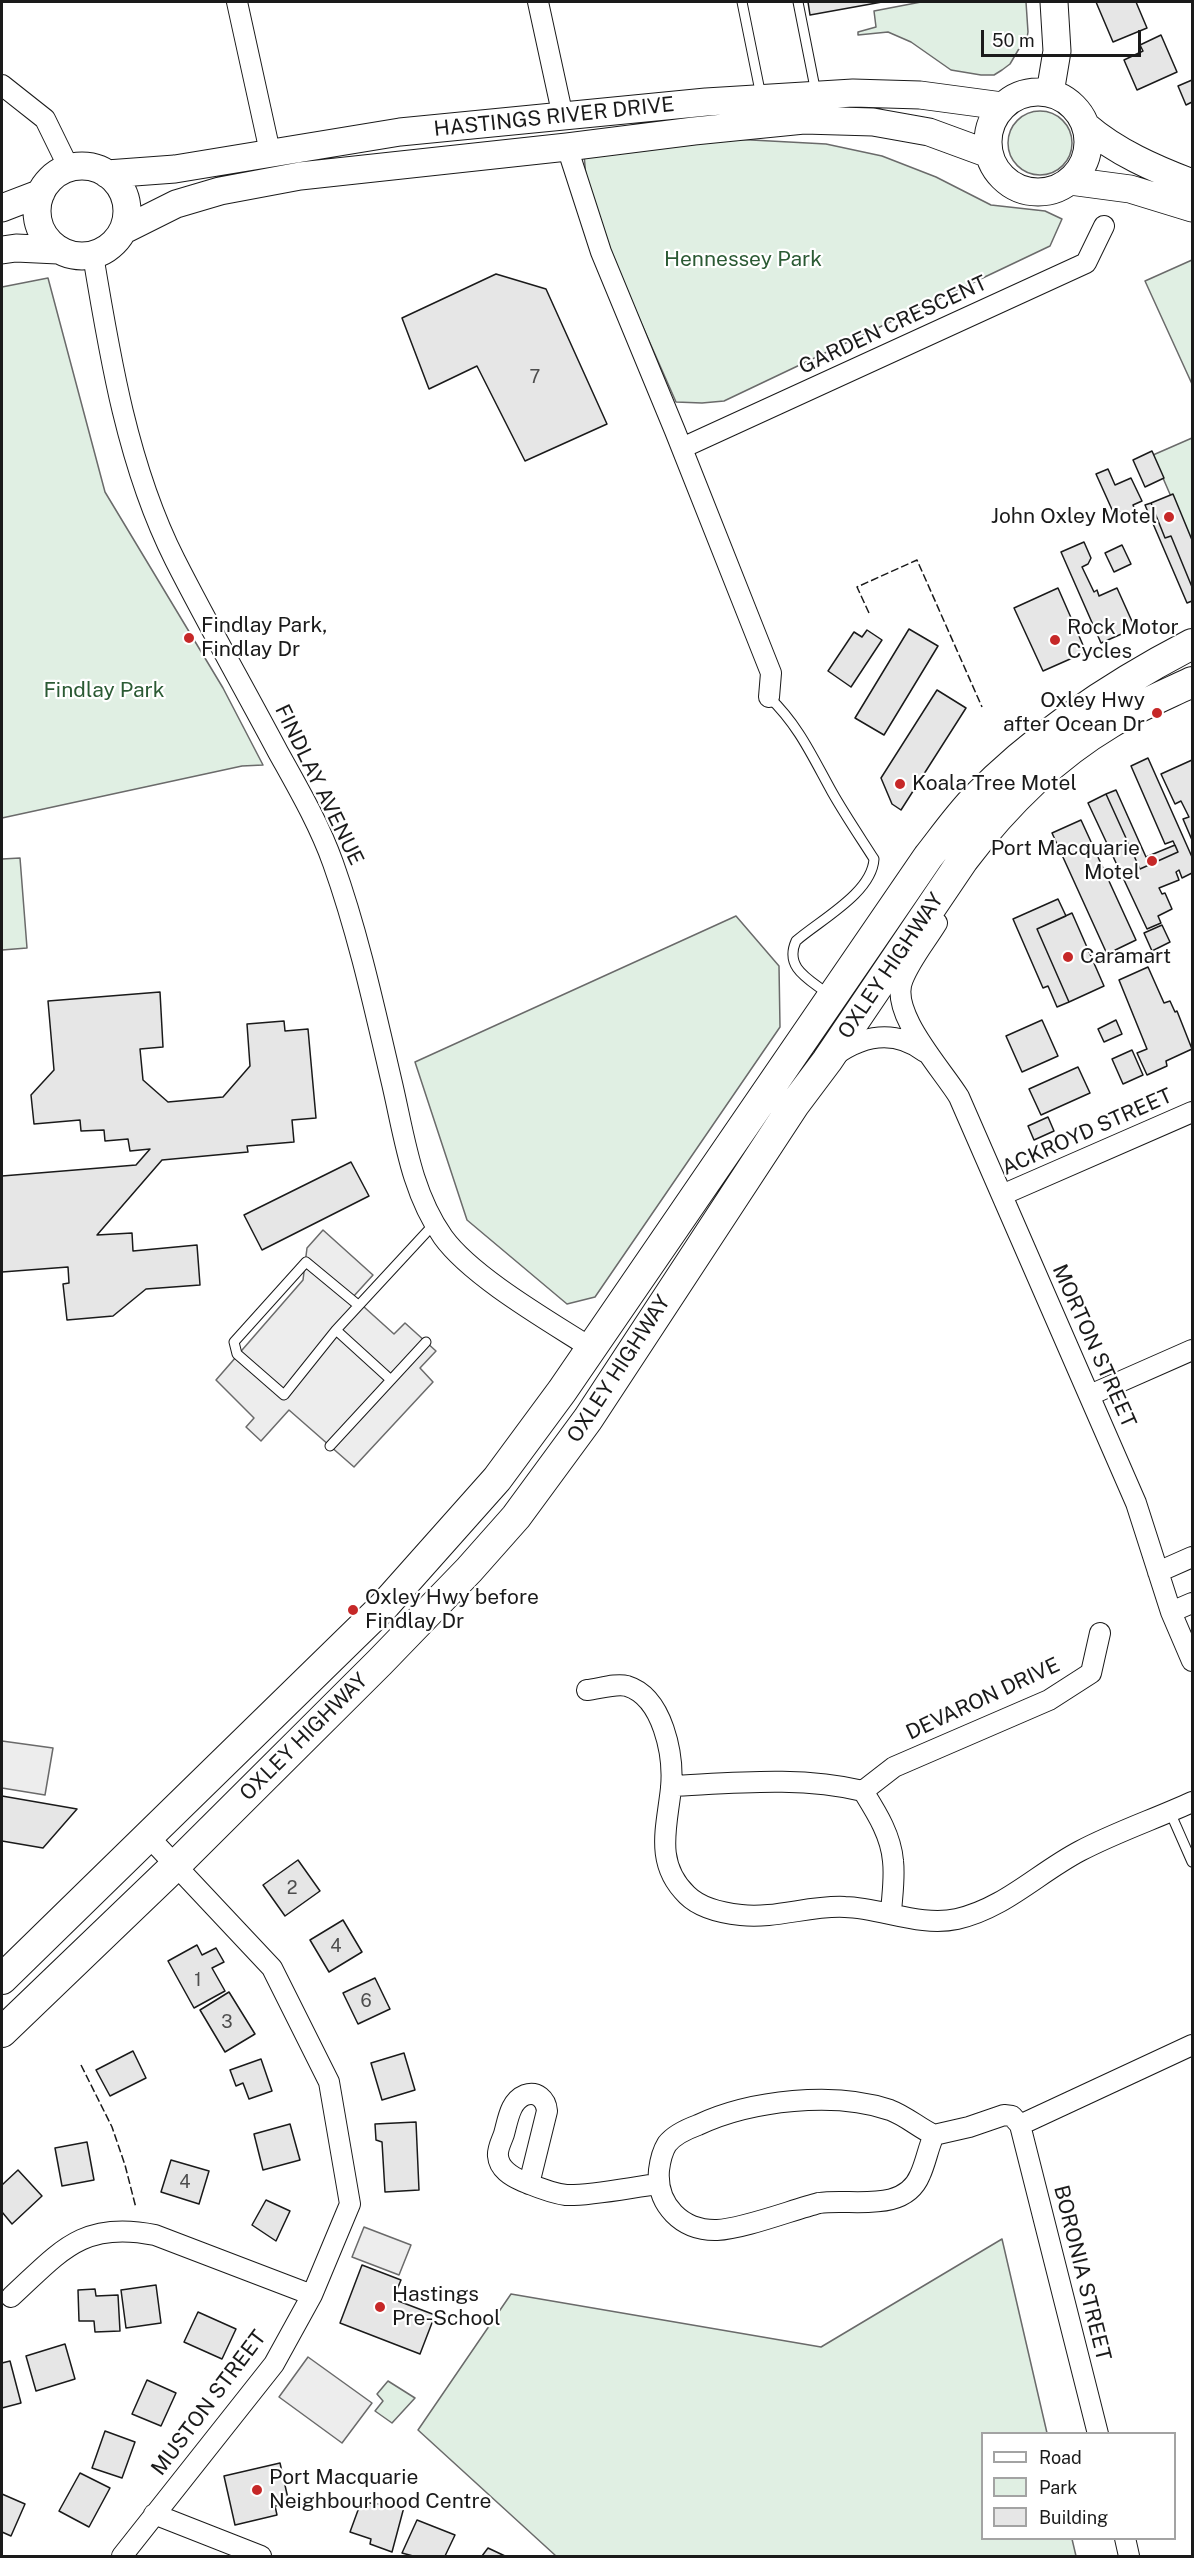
<!DOCTYPE html>
<style>
body{margin:0}
#map{position:relative;width:1194px;height:2558px;overflow:hidden;background:#fff;font-family:"Public Sans",sans-serif}
canvas{display:block}
.frame{position:absolute;inset:0;border:3px solid #1a1a1a;pointer-events:none}
.legend{position:absolute;left:981px;top:2432px;width:195px;height:108px;box-sizing:border-box;background:#fff;border:2px solid #a3a3a3;margin:0;padding:8px 10px;list-style:none;font-size:18px;color:#1a1a1a}
.legend li{display:flex;align-items:center;gap:12px;height:30px}
.legend b{width:30px;border:2px solid #a3a3a3}
.scale{position:absolute;left:981px;top:30px;width:160px;height:27px;box-sizing:border-box;border:3px solid #1a1a1a;border-top:0;padding-left:8px;font-size:18px;line-height:21px;white-space:nowrap;color:#1a1a1a;-webkit-text-stroke:4px #fff;paint-order:stroke}
</style>
<div id="map">
<canvas width="1194" height="2558"></canvas>
<div class="frame"></div>
<ul class="legend">
<li><b style="height:8px;background:#fff"></b>Road</li>
<li><b style="height:16px;background:#e0efe3"></b>Park</li>
<li><b style="height:16px;background:#e6e6e6"></b>Building</li>
</ul>
<div class="scale">50 m</div>
</div>
<script>
const context = document.querySelector('canvas').getContext('2d');
context.lineJoin = 'round';
function fillPath(path, color) {
  context.fillStyle = color;
  context.fill(path, 'evenodd');
}
function strokePath(path, color, width, dash) {
  context.strokeStyle = color;
  context.lineWidth = width;
  context.lineCap = dash ? 'butt' : 'round';
  context.setLineDash(dash || []);
  context.stroke(path);
}
function drawText(font, color, halo, rows, align = 'center') {
  context.font = font + ' "Public Sans",sans-serif';
  context.lineWidth = 4.5;
  context.setLineDash([]);
  context.textBaseline = 'middle';
  context.strokeStyle = halo;
  context.fillStyle = color;
  for (const [text, x, y, turn = 0] of rows) {
    context.save();
    context.translate(x, y);
    context.rotate((+turn || 0) * Math.PI / 180);
    context.textAlign = isNaN(turn) ? turn : align;
    if (halo) context.strokeText(text, 0, 0);
    context.fillText(text, 0, 0);
    context.restore();
  }
}
const green = new Path2D(`
 M921,2H1026L1028,32L1026,44L1020,47L1010,64L1002,70L994,75H981L951,70L911,42L888,32L858,35V32L876,27L874,11Z
 M1008 143a32 32 0 1 1 64 0a32 32 0 1 1-64 0Z
 M733,139L826,144L882,156L936,177L991,205L1045,211L1062,219L1050,246L724,401L702,403L676,402L602,234L587,191L583,141Z
 M1192,260V384L1145,281Z
 M48,278L105,492L223,688L263,765L242,766L2,818V287Z
 M1192,438V545L1153,455Z
 M20,858L27,948L2,950V859Z
 M736,916L779,966L780,1027L595,1297L567,1304L467,1220L415,1062Z
 M1002,2239L1047,2433L982,2434V2538L1072,2539L1076,2556H556L418,2430L511,2294L821,2347Z
 M388,2381L415,2398L392,2423L375,2411L383,2401L377,2394Z`);
fillPath(green, '#e0efe3');
strokePath(green, '#6a6a6a', 1.5);
const parking = new Path2D(`
 M323,1230L373,1275L353,1297L394,1334L405,1323L436,1351L420,1368L433,1382L354,1467L289,1410L261,1441L246,1427L254,1418L216,1380L303,1280L307,1248Z
 M2,1741L53,1748L45,1795L2,1788Z
 M364,2227L411,2245L399,2275L352,2257Z
 M308,2357L372,2403L342,2443L279,2397Z`);
fillPath(parking, '#ededed');
strokePath(parking, '#6a6a6a', 1.5);
const building = new Path2D(`
 M808,2H882L810,15Z
 M1096,2H1136L1147,28L1113,42Z
 M1161,35L1177,72L1137,90L1124,60L1143,51L1140,45Z
 M1192,80V102L1186,105L1178,86Z
 M496,274L546,289L607,424L525,461L477,366L429,389L402,318Z
 M1152,451L1164,478L1145,487L1133,460Z
 M1108,469L1115,485L1131,478L1142,501L1133,505L1135,510L1122,516L1119,511L1114,514L1096,474Z
 M1173,494L1192,540V587L1171,536L1165,538L1151,503Z
 M1151,503L1165,538L1171,536L1192,587V601L1187,603L1145,505Z
 M1084,542L1091,558L1088,564L1082,567L1094,592L1097,590L1099,596L1117,588L1135,628L1101,643L1061,552Z
 M1122,545L1131,564L1114,572L1105,553Z
 M1058,588L1086,652L1043,671L1014,608Z
 M909,629L938,646L884,735L855,718Z
 M867,630L882,640L851,687L828,671L854,632L862,637Z
 M937,690L966,708L901,810L892,804L881,778Z
 M1148,758L1192,857V873L1182,878L1179,870L1176,872L1179,880L1159,888L1162,894L1165,893L1172,909L1158,916L1161,923L1147,929L1088,803L1106,794L1140,869L1178,852L1173,841L1165,844L1131,766Z
 M1192,760V840L1183,819L1189,817L1181,801L1175,804L1161,774Z
 M1116,790L1146,857L1175,845L1178,852L1140,869L1106,794Z
 M1081,820L1136,940L1107,954L1052,833Z
 M1058,899L1066,916L1037,929L1069,1002L1057,1007L1048,986L1043,988L1013,919Z
 M1072,913L1104,986L1069,1002L1037,929Z
 M1162,925L1170,942L1152,951L1144,933Z
 M1148,967L1164,1003L1170,1001L1175,1012L1177,1011L1192,1049L1166,1061L1167,1066L1147,1075L1137,1053L1147,1049L1119,980Z
 M160,992L163,1047L140,1049L143,1080L168,1102L223,1097L250,1066L247,1024L284,1021L285,1031L308,1029L316,1118L292,1120L294,1142L247,1146L248,1152L162,1160L97,1235L132,1233L133,1251L197,1245L200,1285L146,1289L113,1316L67,1320L63,1284L69,1283L68,1267L2,1272V1176L136,1165L150,1149L130,1151L128,1139L105,1141L104,1130L81,1131L80,1120L34,1124L31,1095L54,1070L48,1001Z
 M1042,1020L1058,1056L1022,1072L1006,1036Z
 M1116,1020L1122,1034L1104,1042L1098,1029Z
 M1132,1050L1143,1075L1123,1084L1112,1059Z
 M1078,1067L1090,1093L1041,1115L1029,1089Z
 M1048,1117L1054,1131L1034,1140L1028,1126Z
 M351,1162L369,1196L262,1250L244,1215Z
 M2,1796L77,1809L43,1848L2,1841Z
 M298,1860L320,1891L285,1916L263,1885Z
 M343,1920L362,1952L329,1972L310,1940Z
 M197,1945L202,1955L216,1948L224,1962L212,1968L225,1991L194,2008L168,1961Z
 M375,1978L390,2009L358,2024L343,1993Z
 M229,1992L255,2034L225,2052L200,2010Z
 M133,2051L146,2078L110,2096L96,2070Z
 M404,2053L415,2090L382,2100L371,2063Z
 M261,2059L272,2091L249,2099L243,2083L236,2086L230,2070Z
 M416,2122L419,2190L385,2192L382,2142L376,2140L375,2124Z
 M290,2124L300,2160L263,2170L254,2134Z
 M87,2142L94,2180L62,2186L55,2148Z
 M171,2160L209,2171L199,2204L161,2192Z
 M18,2170L42,2196L12,2224L2,2212V2185Z
 M266,2200L290,2211L276,2241L252,2225Z
 M362,2265L401,2280L393,2299L435,2315L420,2354L340,2323Z
 M156,2285L161,2323L126,2328L121,2290Z
 M95,2289L96,2296L118,2295L120,2331L95,2332L94,2321H79L78,2290Z
 M198,2312L236,2329L222,2359L184,2342Z
 M65,2344L75,2379L36,2391L26,2356Z
 M10,2361L21,2403L2,2408V2363Z
 M147,2380L176,2393L161,2426L132,2414Z
 M105,2431L135,2442L122,2478L92,2468Z
 M280,2463L289,2503L275,2506L277,2515L235,2525L224,2476Z
 M80,2473L110,2488L89,2527L59,2511Z
 M2,2494L25,2504L11,2536L2,2532Z
 M361,2502L404,2507L392,2552L370,2544L371,2539L350,2532Z
 M417,2520L455,2535L445,2556H413L402,2553Z
 M488,2548L505,2556H482Z`);
fillPath(building, '#e6e6e6');
strokePath(building, '#1a1a1a', 1.5);
const lane = new Path2D(`
 M742,2L761,96
 M798,2L816,93
 M769,697C799,726 812,756 832,792C845,815 860,837 874,859C872,893 820,920 796,941C784,968 809,979 828,994
 M358,1305L306,1262L234,1342L237,1354L284,1395L336,1330L435,1223
 M336,1330L391,1380
 M330,1446L426,1342
 M1170,1812L1192,1862`);
const street = new Path2D(`
 M237,2L270,152
 M538,2L563,117
 M2,85L45,119L69,168
 M567,147L601,252L675,431L771,673L769,697
 M93,255C110,358 128,467 175,560C208,625 244,688 278,752C298,788 319,824 333,863C358,933 374,1006 391,1079C404,1133 410,1190 443,1237C472,1277 549,1321 591,1348
 M682,448L1086,263L1104,226
 M937,923C926,941 911,959 903,979C888,1012 942,1069 959,1097L1136,1503L1171,1612L1192,1661
 M834,1056C863,1035 895,1029 925,1052
 M1002,1195L1192,1112
 M1090,1395L1192,1350
 M1158,1572L1192,1557
 M1171,1612L1192,1603
 M587,1690C598,1689 616,1683 627,1686C663,1697 674,1755 671,1788C667,1827 654,1863 687,1895C700,1908 722,1913 741,1915C775,1919 811,1905 845,1907C882,1908 920,1927 957,1919C1005,1908 1038,1873 1080,1851C1116,1832 1155,1819 1192,1802
 M671,1786C735,1783 800,1776 863,1791C876,1812 891,1835 893,1861C895,1878 892,1896 891,1913
 M863,1791L894,1767L1049,1700L1091,1673L1100,1633
 M1020,2125L1192,2045
 M934,2135C928,2148 926,2162 920,2175C904,2214 851,2198 819,2203C792,2210 743,2229 717,2230C682,2231 656,2205 659,2170C660,2162 662,2152 667,2144C674,2135 687,2129 698,2125C751,2100 835,2091 890,2110C906,2116 919,2128 934,2135L969,2127L1004,2115L1012,2116L1020,2125L1098,2434
 M529,2184L547,2111C546,2099 537,2091 525,2095C510,2101 508,2120 504,2134C502,2140 497,2149 498,2156C499,2169 511,2176 522,2181C537,2187 550,2193 566,2195C590,2196 633,2187 658,2184
 M11,2297C60,2252 82,2220 155,2235L312,2295
 M154,2514L261,2556
 M1125,2538L1129,2556
 M122,2556L274,2364L312,2295L350,2204L329,2082L272,1968L148,1836`);
const secondary = new Path2D(`
 M988 142a50 50 0 1 1 100 0a50 50 0 1 1-100 0Z
 M1050,93L1057,51L1054,2
 M1086,126C1116,152 1155,169 1192,183
 M37 211a45 45 0 1 1 90 0a45 45 0 1 1-90 0Z
 M107,174L175,169L400,132L706,102L853,93L920,95L1002,106
 M1070,181L1130,189L1192,208
 M2,208L41,193
 M124,230L176,204L220,191L300,176L567,147L694,131L804,120L873,122L929,132L989,154
 M2,250L16,248L58,250`);
const primary = new Path2D(`
 M2,1979L384,1606L497,1479L562,1391L928,857C943,838 957,818 974,800C1036,736 1113,685 1192,644
 M2,2032L176,1865L380,1662L469,1570L516,1517L588,1419L794,1105L827,1061L963,860C1003,807 1053,757 1110,723C1136,707 1165,695 1192,682`);
strokePath(lane, '#1a1a1a', 11);
strokePath(street, '#1a1a1a', 22);
strokePath(secondary, '#1a1a1a', 29);
strokePath(primary, '#1a1a1a', 32);
strokePath(lane, '#fff', 9);
strokePath(street, '#fff', 20);
strokePath(secondary, '#fff', 27);
strokePath(primary, '#fff', 30);
strokePath(new Path2D(`
 M869,613L857,587L917,560L982,707
 M81,2065L112,2127L125,2165L136,2208`), '#1a1a1a', 1.5, [8, 3]);
for (const [x, y, r, color] of [
 [1169,517,6,"#c62828"],
 [189,638,6,"#c62828"],
 [1055,640,6,"#c62828"],
 [1157,713,6,"#c62828"],
 [900,784,6,"#c62828"],
 [1152,861,6,"#c62828"],
 [1068,957,6,"#c62828"],
 [353,1610,6,"#c62828"],
 [380,2307,6,"#c62828"],
 [257,2490,6,"#c62828"]
]) {
  const dot = new Path2D();
  dot.arc(x, y, r, 0, 2 * Math.PI);
  context.fillStyle = color;
  context.fill(dot);
  strokePath(dot, '#fff', 2);
}
drawText('18px', '#4d4d4d', null, [
 ["7",535,377],
 ["2",292,1888],
 ["4",336,1946],
 ["1",198,1980],
 ["6",366,2001],
 ["3",227,2022],
 ["4",185,2182]
]);
drawText('21px', '#1a1a1a', '#fff', [
 ["HASTINGS RIVER DRIVE",554,117,-6],
 ["GARDEN CRESCENT",893,325,-25],
 ["FINDLAY AVENUE",319,785,64],
 ["OXLEY HIGHWAY",891,966,-56],
 ["ACKROYD STREET",1087,1132,-24],
 ["MORTON STREET",1094,1346,66],
 ["OXLEY HIGHWAY",619,1369,-57],
 ["DEVARON DRIVE",983,1699,-25],
 ["OXLEY HIGHWAY",304,1737,-45],
 ["BORONIA STREET",1082,2273,76],
 ["MUSTON STREET",209,2403,-53]
]);
drawText('21px', '#2b5a34', '#fff', [
 ["Hennessey Park",743,260],
 ["Findlay Park",104,691]
]);
drawText('21px', '#1a1a1a', '#fff', [
 ["John Oxley Motel",1157,517,"right"],
 ["Findlay Park,",201,626],
 ["Findlay Dr",201,650],
 ["Rock Motor",1067,628],
 ["Cycles",1067,652],
 ["Oxley Hwy",1145,701,"right"],
 ["after Ocean Dr",1145,725,"right"],
 ["Koala Tree Motel",912,784],
 ["Port Macquarie",1140,849,"right"],
 ["Motel",1140,873,"right"],
 ["Caramart",1080,957],
 ["Oxley Hwy before",365,1598],
 ["Findlay Dr",365,1622],
 ["Hastings",392,2295],
 ["Pre-School",392,2319],
 ["Port Macquarie",269,2478],
 ["Neighbourhood Centre",269,2502]
], 'left');
</script>
